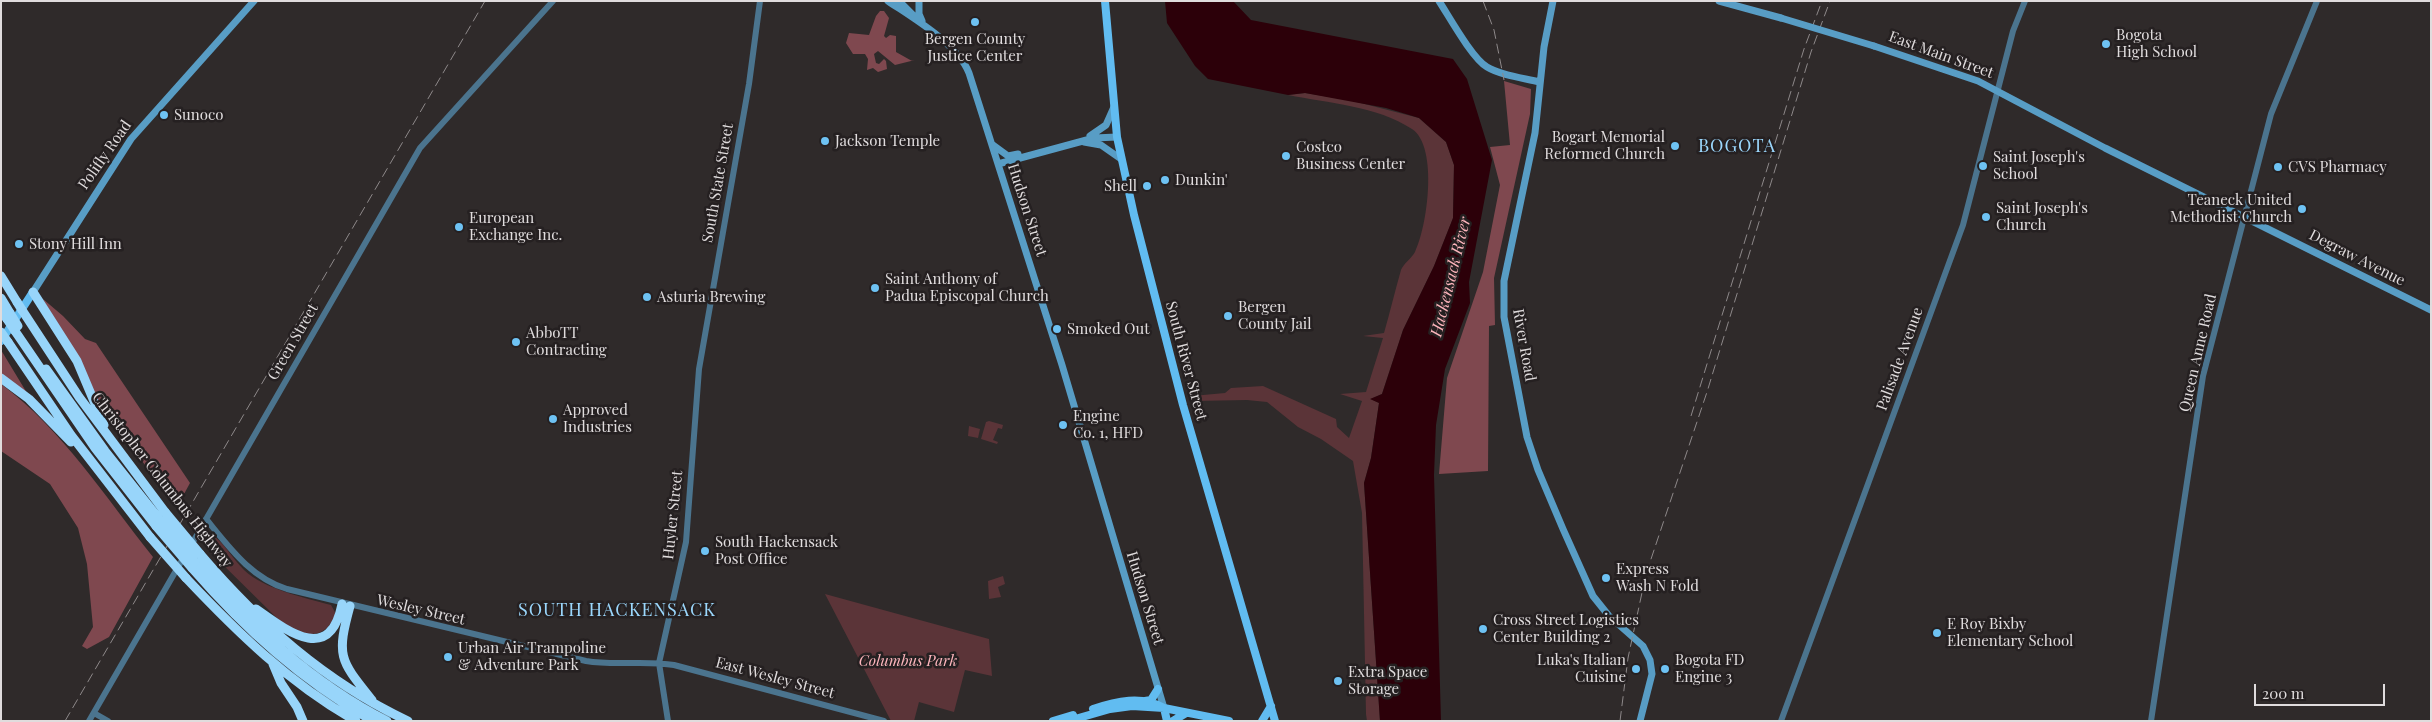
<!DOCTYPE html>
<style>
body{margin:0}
#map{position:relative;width:2432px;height:722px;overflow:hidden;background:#2f2a2a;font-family:"Playfair Display",serif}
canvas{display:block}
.frame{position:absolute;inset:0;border:2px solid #e0dcdd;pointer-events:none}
.scale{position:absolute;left:2254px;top:684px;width:131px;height:22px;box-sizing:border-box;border:2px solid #e0dcdd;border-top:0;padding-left:6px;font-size:15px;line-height:18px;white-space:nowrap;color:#e0dcdd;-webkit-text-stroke:4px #252021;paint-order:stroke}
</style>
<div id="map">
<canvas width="2432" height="722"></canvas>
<div class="frame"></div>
<div class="scale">200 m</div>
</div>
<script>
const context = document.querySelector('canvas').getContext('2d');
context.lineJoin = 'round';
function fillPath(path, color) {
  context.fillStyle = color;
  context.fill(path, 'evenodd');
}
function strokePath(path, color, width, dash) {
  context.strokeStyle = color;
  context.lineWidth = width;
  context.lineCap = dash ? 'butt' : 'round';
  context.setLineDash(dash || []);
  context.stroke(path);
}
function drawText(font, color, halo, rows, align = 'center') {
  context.font = font + ' "Playfair Display",serif';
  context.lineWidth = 5;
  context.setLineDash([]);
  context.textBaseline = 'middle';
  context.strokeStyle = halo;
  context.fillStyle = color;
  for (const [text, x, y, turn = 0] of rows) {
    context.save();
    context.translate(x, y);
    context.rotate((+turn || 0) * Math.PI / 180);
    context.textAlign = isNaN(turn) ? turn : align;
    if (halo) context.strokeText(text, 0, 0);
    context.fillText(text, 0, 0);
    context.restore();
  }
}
fillPath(new Path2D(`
 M1305,93L1349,100L1419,118L1446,142L1454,165L1453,218L1434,266L1403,330L1382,394L1371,399L1379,403L1371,458L1364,483L1380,721H1367L1366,714L1362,513L1353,461L1321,439L1298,427L1267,402L1247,400L1193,401L1192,396L1225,393L1231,388L1263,386L1336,419L1337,427L1349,438L1362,401L1340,394L1366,392L1383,338L1363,336L1384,333C1390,312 1395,291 1401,270C1404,263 1411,259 1415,252C1427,228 1439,147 1412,129C1377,106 1328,103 1288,95Z
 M989,421L1003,425L1002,429L998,428L993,440L998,442L997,444L981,439L986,422Z
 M969,426L980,429L978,438L968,436Z
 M210,533C224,542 232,558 244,570C264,589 305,598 331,605L336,614C325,639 308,637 286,627L209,551L200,537Z
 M1003,576L1005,584L998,587L1001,597L989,599L988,581Z
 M825,594L989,639L992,676L965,670L954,712L919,702L914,721H891Z`), '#5b3438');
fillPath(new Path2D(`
 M880,11H884L889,18L884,36L886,38L890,35L896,36V52L912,61L915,60L895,65L878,51L874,54L876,63L879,64L884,59L886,61L887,69L878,72L873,68L867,70L868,59L865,54H853L846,43L849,33L869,35L876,16Z
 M1504,81L1531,89L1530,114L1494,278L1495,325L1489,326L1488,471L1439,474L1447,378L1483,272L1500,185L1490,147L1510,145Z
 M43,299L63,316L85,339L96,343L190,483L177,507L97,402Z
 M1,350L27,393L1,374Z
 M1,384C62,429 106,498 153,557L109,637L87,649L82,646L93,627L87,564L78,528L50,484L1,451Z`), '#7f484f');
fillPath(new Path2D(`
 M1165,1H1233L1251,20L1453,59L1467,79L1492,160L1469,282L1470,303L1445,369L1436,425L1434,475L1441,721H1380L1364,483L1371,458L1379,403L1370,399L1382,394L1403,330L1434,266L1453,218L1454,165L1446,142L1419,118L1386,108L1305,93L1288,95L1208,79L1195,66L1167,23Z`), '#2c0009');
strokePath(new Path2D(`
 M206,519C229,547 251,578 287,589L586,661C615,666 645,660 674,665L884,721
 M190,547L420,148L553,1
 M94,713L108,721
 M89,721L185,555
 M668,721L659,663L686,542L699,369L749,84L760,1
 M1781,721L1963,225L2013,31L2025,1
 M2151,721L2203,376L2271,114L2317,1`), '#4b748e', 6);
strokePath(new Path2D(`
 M888,1C913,18 958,44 969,73L1062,365L1164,708
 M899,1L915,17
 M919,1V14L922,21
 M1439,1C1450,18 1472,58 1487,67C1502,76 1524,78 1540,82
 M1553,1L1544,47L1535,133L1504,281V317L1527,437L1538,470L1563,529L1593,596L1609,616L1643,646L1650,660L1652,674L1640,721
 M1719,1L1781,18
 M1874,46L1978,81L2105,148L2431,310
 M1090,136L1106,125L1114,107
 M1084,142L1101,145L1121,159
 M993,145L1008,156L1018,154
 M998,164L1094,138L1117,137
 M33,292L131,139L254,1`), '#589dc5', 7);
strokePath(new Path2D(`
 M1105,1L1117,137L1134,215L1183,405L1275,721
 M1,341L33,292
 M1145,701L1151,700L1158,689
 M1164,708L1167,721
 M1093,709C1116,701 1142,695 1164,708
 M1053,721L1073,715
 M1068,721L1110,709L1132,706L1164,708L1229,721
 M1173,721L1186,713
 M1262,721L1271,706`), '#61bcf1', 8);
strokePath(new Path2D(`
 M1,276L17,302
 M33,292L77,361L104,425
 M1,298L10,313
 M22,310L79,397L165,512
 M1,311L7,319
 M15,331L95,448L156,526
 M8,342L71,435L150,537
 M46,369L105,451L160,520
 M1,378L29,399L71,442
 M200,554C259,623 325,682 408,721
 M195,562C251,626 311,682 387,721
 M192,568C245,629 302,681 373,721
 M186,578C237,632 290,684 356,721
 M350,606C336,657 340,660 372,700
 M256,609C287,631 330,665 342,604
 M273,664L281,683L297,707L303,721`), '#98d5fa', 9);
strokePath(new Path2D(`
 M1483,1L1494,30L1504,80
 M1691,416L1804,49L1822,1
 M65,721L485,1
 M1620,721L1628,658L1646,574L1707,392L1811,52L1830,1`), '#8e898a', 1, [10, 5]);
strokePath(new Path2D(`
 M1781,18L1874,46`), '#589dc5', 7);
strokePath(new Path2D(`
 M17,302L22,310
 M10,313L18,326
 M7,319L15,331
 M1,332L8,342
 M165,512L200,554
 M160,520L195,562
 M156,526L192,568
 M150,537L186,578`), '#98d5fa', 9);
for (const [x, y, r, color] of [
 [975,22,5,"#6ec2f3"],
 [2106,44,5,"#6ec2f3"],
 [164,115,5,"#6ec2f3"],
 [825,141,5,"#6ec2f3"],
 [1675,146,5,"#6ec2f3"],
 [1286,156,5,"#6ec2f3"],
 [1983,166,5,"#6ec2f3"],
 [2278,167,5,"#6ec2f3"],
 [1165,180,5,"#6ec2f3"],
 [1147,186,5,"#6ec2f3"],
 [2302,209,5,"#6ec2f3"],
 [1986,217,5,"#6ec2f3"],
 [459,227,5,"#6ec2f3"],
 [19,244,5,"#6ec2f3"],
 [875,288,5,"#6ec2f3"],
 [647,297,5,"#6ec2f3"],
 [1228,316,5,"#6ec2f3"],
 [1057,329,5,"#6ec2f3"],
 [516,342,5,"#6ec2f3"],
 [553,419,5,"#6ec2f3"],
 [1063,425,5,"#6ec2f3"],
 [705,551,5,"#6ec2f3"],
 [1606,578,5,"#6ec2f3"],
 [1483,629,5,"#6ec2f3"],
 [1937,633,5,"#6ec2f3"],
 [448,657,5,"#6ec2f3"],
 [1636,669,5,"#6ec2f3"],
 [1665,669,5,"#6ec2f3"],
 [1338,681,5,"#6ec2f3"]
]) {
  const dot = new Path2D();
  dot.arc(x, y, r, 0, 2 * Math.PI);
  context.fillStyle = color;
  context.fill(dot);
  strokePath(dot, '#252021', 2);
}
drawText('15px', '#e0dcdd', '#252021', [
 ["Bogota",2116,35],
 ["High School",2116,52],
 ["Bergen County",975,39,"center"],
 ["Justice Center",975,56,"center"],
 ["Sunoco",174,115],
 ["Bogart Memorial",1665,137,"right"],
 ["Reformed Church",1665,154,"right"],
 ["Jackson Temple",835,141],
 ["Costco",1296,147],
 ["Business Center",1296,164],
 ["Saint Joseph's",1993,157],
 ["School",1993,174],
 ["CVS Pharmacy",2288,167],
 ["Dunkin'",1175,180],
 ["Shell",1137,186,"right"],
 ["Teaneck United",2292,200,"right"],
 ["Methodist Church",2292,217,"right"],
 ["Saint Joseph's",1996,208],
 ["Church",1996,225],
 ["European",469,218],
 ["Exchange Inc.",469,235],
 ["Stony Hill Inn",29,244],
 ["Saint Anthony of",885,279],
 ["Padua Episcopal Church",885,296],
 ["Asturia Brewing",657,297],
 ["Bergen",1238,307],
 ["County Jail",1238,324],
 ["Smoked Out",1067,329],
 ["AbboTT",526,333],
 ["Contracting",526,350],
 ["Approved",563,410],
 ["Industries",563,427],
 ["Engine",1073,416],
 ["Co. 1, HFD",1073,433],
 ["South Hackensack",715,542],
 ["Post Office",715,559],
 ["Express",1616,569],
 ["Wash N Fold",1616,586],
 ["Cross Street Logistics",1493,620],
 ["Center Building 2",1493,637],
 ["E Roy Bixby",1947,624],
 ["Elementary School",1947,641],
 ["Urban Air Trampoline",458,648],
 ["& Adventure Park",458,665],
 ["Luka's Italian",1626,660,"right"],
 ["Cuisine",1626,677,"right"],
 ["Bogota FD",1675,660],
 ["Engine 3",1675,677],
 ["Extra Space",1348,672],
 ["Storage",1348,689]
], 'left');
drawText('15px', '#e0dcdd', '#252021', [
 ["East Main Street",1941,55,20],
 ["Polifly Road",105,155,-55],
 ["South State Street",718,183,-80],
 ["Hudson Street",1027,210,72],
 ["Degraw Avenue",2357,258,27],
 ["Green Street",293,342,-60],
 ["River Road",1524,345,80],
 ["Queen Anne Road",2198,353,-77],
 ["Palisade Avenue",1900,359,-70],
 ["South River Street",1186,361,75],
 ["Christopher Columbus Highway",162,480,52],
 ["Huyler Street",673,515,-84],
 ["Hudson Street",1145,598,73],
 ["Wesley Street",421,610,13],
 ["East Wesley Street",775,678,15]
]);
drawText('italic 15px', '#feb6bd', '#252021', [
 ["Columbus Park",908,661]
]);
drawText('italic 16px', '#fcb4bb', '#252021', [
 ["Hackensack River",1451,277,-76]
]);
context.letterSpacing = '1px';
drawText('18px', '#9bd7fc', '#252021', [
 ["BOGOTA",1737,146],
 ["SOUTH HACKENSACK",617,610]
]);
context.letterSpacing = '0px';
</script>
